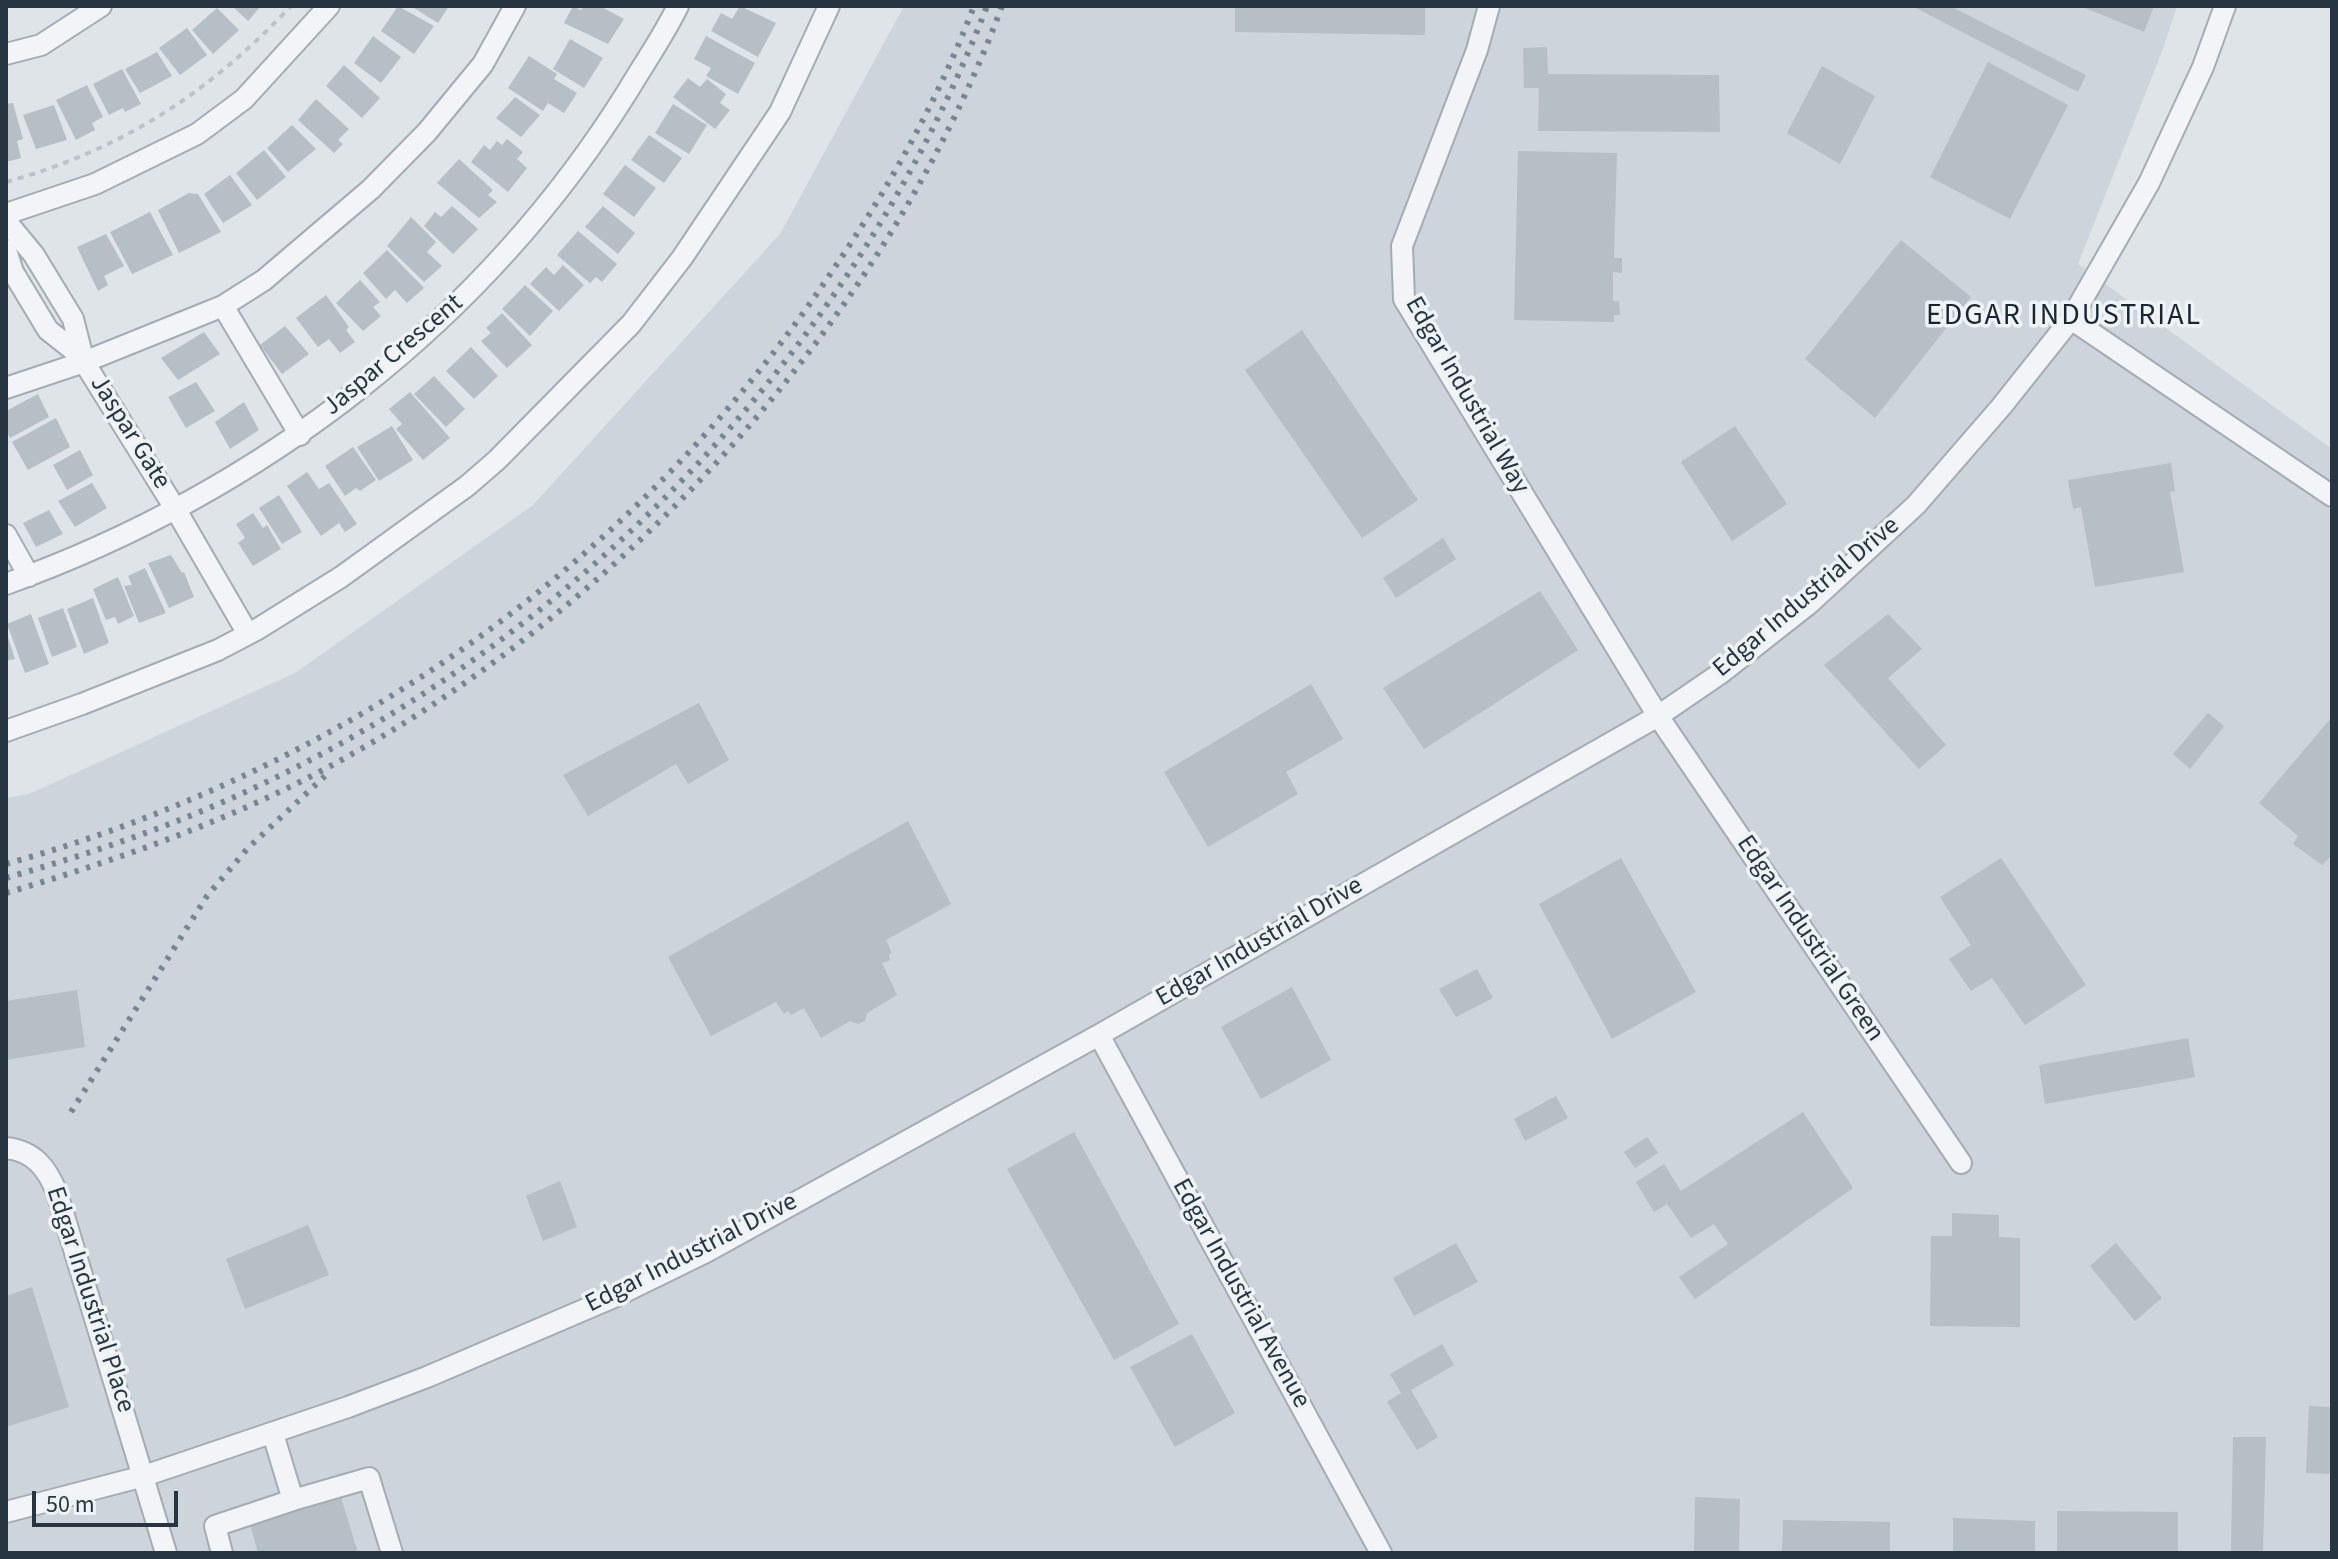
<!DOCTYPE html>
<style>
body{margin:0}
#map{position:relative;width:2338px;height:1559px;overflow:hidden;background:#dfe4e9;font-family:"Source Sans 3",sans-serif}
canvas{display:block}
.frame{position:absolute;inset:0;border:8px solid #273441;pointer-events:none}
.scale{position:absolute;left:32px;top:1491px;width:146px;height:36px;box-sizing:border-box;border:4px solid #273441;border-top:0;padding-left:10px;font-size:24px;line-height:28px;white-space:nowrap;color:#273441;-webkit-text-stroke:6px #eef3f6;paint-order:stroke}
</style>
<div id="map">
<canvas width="2338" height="1559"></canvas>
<div class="frame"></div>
<div class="scale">50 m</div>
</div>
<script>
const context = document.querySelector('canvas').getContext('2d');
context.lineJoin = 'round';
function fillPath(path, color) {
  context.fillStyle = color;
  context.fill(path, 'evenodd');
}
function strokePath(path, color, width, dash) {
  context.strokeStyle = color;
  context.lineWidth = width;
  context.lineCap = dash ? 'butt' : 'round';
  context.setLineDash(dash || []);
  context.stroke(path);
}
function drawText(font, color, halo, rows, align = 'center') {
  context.font = font + ' "Source Sans 3",sans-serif';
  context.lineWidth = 7;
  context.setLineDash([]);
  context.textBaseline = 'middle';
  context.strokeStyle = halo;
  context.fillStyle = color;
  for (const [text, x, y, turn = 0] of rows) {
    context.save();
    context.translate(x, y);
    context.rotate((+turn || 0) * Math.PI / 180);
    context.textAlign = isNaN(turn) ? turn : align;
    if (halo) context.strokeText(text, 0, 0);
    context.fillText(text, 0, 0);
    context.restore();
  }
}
fillPath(new Path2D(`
 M904,6H2177L2163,49L2078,264L2332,449V1553H6V798L29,794L295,673L533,505L780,234Z`), '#cdd4db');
fillPath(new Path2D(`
 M232,6H261L248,21Z
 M398,6L434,26L414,54L381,31Z
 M411,6H449L438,23Z
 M573,6L581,10L584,6H600L624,19L608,44L564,23Z
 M740,6L776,23L758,57L711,31L721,13L732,19Z
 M1235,6H1425V35L1235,32Z
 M1912,6H1950L2086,75L2078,92Z
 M2080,6H2154L2144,32Z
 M217,8L239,30L213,54L192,30Z
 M187,28L207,55L180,75L159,48Z
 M373,36L401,57L381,83L354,63Z
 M706,36L755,63L738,94L706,76L711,68L694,59Z
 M570,39L603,58L584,88L553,69Z
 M1547,47L1548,74L1719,75L1720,132L1538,131L1539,88H1524L1523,48Z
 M157,52L172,76L140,93L125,69Z
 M529,56L557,74L554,79L577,93L564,113L548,103L543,111L508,88Z
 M1988,62L2068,105L2010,219L1930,177Z
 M344,65L380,98L362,118L326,86Z
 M1822,66L1875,96L1840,164L1787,133Z
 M122,69L141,104L125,112L123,108L109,115L93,84Z
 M688,78L700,87L707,79L726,94L720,103L730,110L715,129L673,97Z
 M87,85L103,117L92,123L95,130L76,140L56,100Z
 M515,97L540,115L521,137L496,118Z
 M316,99L349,129L338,140L343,144L334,153L298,120Z
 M13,103L23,139L17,141L21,158L6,162V104Z
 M673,104L707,125L689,154L655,133Z
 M54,105L67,140L36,149L23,115Z
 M292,125L316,149L288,172L267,148Z
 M649,135L682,158L664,183L631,160Z
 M507,139L523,152L517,159L527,168L508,192L471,162L484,145L490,150L497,141L502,145Z
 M264,150L286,177L257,200L236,173Z
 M1518,151L1617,153L1614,258H1622V273L1613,272V301H1619L1620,315H1614V322L1514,320Z
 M459,159L493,190L488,195L497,202L479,218L437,183Z
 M625,165L656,188L634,217L603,194Z
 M230,175L252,205L223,223L204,194Z
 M189,193L198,194L221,232L179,253L158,210Z
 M452,206L478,229L453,254L424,226L435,212L441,217Z
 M603,206L635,233L618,254L585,227Z
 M150,212L173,255L132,274L110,232Z
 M411,217L436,242L427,252L442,266L424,282L387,246Z
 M578,231L617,264L602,282L596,277L590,283L557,255Z
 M106,234L124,266L104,276L108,285L98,291L77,247Z
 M1901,240L1971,297L1875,418L1805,359Z
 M387,250L424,288L407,303L395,290L386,299L363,273Z
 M563,265L584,285L559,311L530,284L546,267L554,275Z
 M360,280L380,302L373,307L381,316L363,331L336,303Z
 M525,285L553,311L530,336L502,309Z
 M326,295L349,327L346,330L355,342L340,353L329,339L318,347L296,318Z
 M502,313L532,345L507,368L481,341L491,333L486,328Z
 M285,326L309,354L282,374L260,345Z
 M1302,330L1418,500L1362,538L1245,370Z
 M204,332L220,354L178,380L161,358Z
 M471,347L498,376L474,399L446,371Z
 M434,376L465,409L446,427L414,394Z
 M196,382L215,411L186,428L168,397Z
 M410,392L450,438L423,460L396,429L402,424L389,409Z
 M38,394L49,417L10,438L6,431V411Z
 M244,402L259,430L230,449L215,422Z
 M56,418L70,447L28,470L12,442Z
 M392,426L413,460L379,481L357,447Z
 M1735,426L1787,504L1732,541L1681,462Z
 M353,447L376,480L360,491L356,488L345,496L325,466Z
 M80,450L93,475L67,490L53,465Z
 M2171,463L2175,491L2170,492L2184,572L2095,587L2081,507L2073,509L2068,480Z
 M307,472L319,489L329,483L357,524L345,532L339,523L321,536L287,486Z
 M92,483L107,508L75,527L58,501Z
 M279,495L302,532L282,544L259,508Z
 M49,510L63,534L36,547L23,523Z
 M253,513L263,528L267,525L281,549L253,566L238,543L245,538L236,524Z
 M1443,538L1456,559L1396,598L1383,578Z
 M171,555L182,573L184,572L194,597L169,608L148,563Z
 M145,568L166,613L139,623L124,586L132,585L128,576Z
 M118,577L134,616L118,624L115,617L106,620L93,589Z
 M1540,591L1578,650L1424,749L1383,688Z
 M93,598L109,643L84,654L67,609Z
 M63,608L77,647L52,657L38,618Z
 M31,614L49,664L25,673L7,624Z
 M1888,614L1922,649L1888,678L1946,745L1919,769L1824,665Z
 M6,631L15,659L6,661Z
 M1311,684L1343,739L1286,772L1298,794L1208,847L1164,772Z
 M699,703L729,760L688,784L676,764L588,816L563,775Z
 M2208,713L2224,726L2190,769L2173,754Z
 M2332,717V855L2322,865L2293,844L2298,836L2259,803Z
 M908,821L951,904L886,940L892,953L889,955L890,960L882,963L897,995L867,1013L865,1021L858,1024L850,1021L821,1038L804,1008L791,1015L788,1011L784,1014L776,1002L711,1036L668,957Z
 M1621,858L1696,992L1612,1039L1539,904Z
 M2001,858L2086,985L2025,1025L1992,978L1971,991L1949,959L1971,945L1940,897Z
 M1477,969L1493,998L1456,1017L1439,989Z
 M1292,987L1331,1060L1261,1099L1221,1027Z
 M77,990L85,1047L6,1060V1001Z
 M2188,1038L2195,1077L2045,1104L2039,1065Z
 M1556,1096L1568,1118L1525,1141L1514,1119Z
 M1803,1112L1853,1188L1695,1299L1679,1277L1728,1244L1714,1224L1691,1238L1667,1204L1654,1212L1636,1182L1664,1164L1681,1191Z
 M1074,1132L1179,1324L1114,1360L1007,1169Z
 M1647,1137L1658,1153L1635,1168L1624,1152Z
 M560,1181L577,1227L543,1241L526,1196Z
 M1952,1213L1999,1215V1237L2020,1238V1327L1930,1326L1931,1236H1952Z
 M308,1225L329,1275L245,1309L226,1259Z
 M1456,1243L1478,1282L1414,1316L1393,1278Z
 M2116,1243L2162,1298L2135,1321L2090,1266Z
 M32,1287L69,1407L6,1427V1296Z
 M1192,1334L1235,1413L1175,1447L1130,1367Z
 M1442,1344L1454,1365L1411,1390L1438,1437L1417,1450L1387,1402L1401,1393L1390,1374Z
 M2309,1406L2332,1407V1474L2306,1473Z
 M2233,1437H2266L2263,1553H2231Z
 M341,1497L358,1553H258L250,1524Z
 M1695,1497L1740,1499L1739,1553H1694Z
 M2057,1511L2178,1512V1553H2057Z
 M1953,1518L2035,1521V1553H1953Z
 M1783,1520L1890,1522V1553H1782Z`), '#b6bec6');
const minor = new Path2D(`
 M1489,6L1477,50L1402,246L1404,299L1658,716L1961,1163
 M6,54L41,45L101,6
 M6,214L95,184L197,134L244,99L329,6
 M6,221L34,255L73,319L84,362L176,510L248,634
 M6,250L13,272L48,330L82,357
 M223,306L300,435
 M2071,319L2332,496
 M6,388L84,362L223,306L264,280L371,189L427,132L483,64L515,6
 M6,535L29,576
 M6,584C261,492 485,321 629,89C645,62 664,35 678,6
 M6,731L82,704L218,650L256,630L341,577L467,486L497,460L631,324L682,258L780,112L829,6
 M1099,1035L1381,1553
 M6,1148C34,1151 47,1168 57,1193L166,1553
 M293,1500L369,1478L392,1553
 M6,1512L144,1476L348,1407L427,1377L614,1297L706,1252L1099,1035L1658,716L1721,673L1810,603L1916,505L2001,407L2071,319L2149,183L2203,67L2225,6
 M222,1553L215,1526L293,1500L273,1434`);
strokePath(minor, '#a4acb3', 24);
strokePath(new Path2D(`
 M6,182C122,150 209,93 291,6`), '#bdc2c8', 4, [6, 6]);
strokePath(minor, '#f2f4f7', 20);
strokePath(new Path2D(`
 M6,864C346,769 639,562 835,267C890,186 939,98 974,6
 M6,878C92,853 176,825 256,787C585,632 856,346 987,6
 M6,893C114,861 223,823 323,770C621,611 884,324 1002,6
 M71,1112L207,896L248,848L325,776`), '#788693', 6, [4, 8]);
drawText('26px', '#273441', '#eef3f6', [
 ["Jaspar Crescent",394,356,-40],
 ["Edgar Industrial Way",1466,396,60],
 ["Jaspar Gate",129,433,58],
 ["Edgar Industrial Drive",1807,598,-40],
 ["Edgar Industrial Green",1809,939,56],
 ["Edgar Industrial Drive",1260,943,-30],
 ["Edgar Industrial Drive",692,1254,-27],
 ["Edgar Industrial Avenue",1240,1294,61],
 ["Edgar Industrial Place",89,1300,72]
]);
context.letterSpacing = '2px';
drawText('30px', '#192532', '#eef3f6', [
 ["EDGAR INDUSTRIAL",2064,317]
]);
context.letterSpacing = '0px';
</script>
